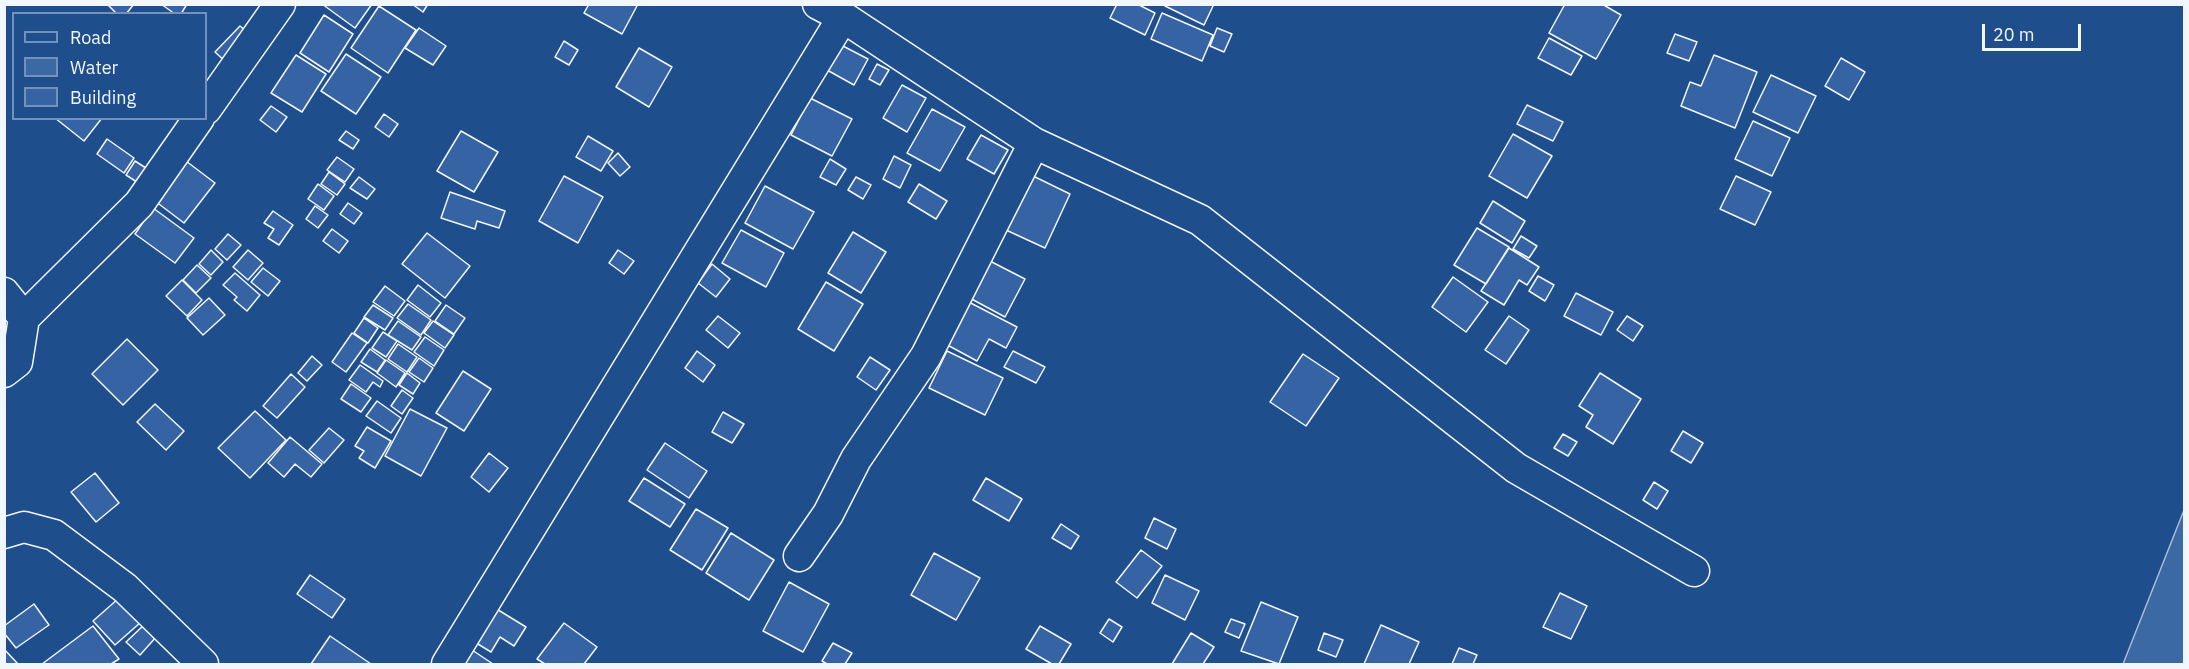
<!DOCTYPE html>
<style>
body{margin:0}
#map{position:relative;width:2189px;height:669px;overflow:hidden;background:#1f4e8c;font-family:"IBM Plex Sans",sans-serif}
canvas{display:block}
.frame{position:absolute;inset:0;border:6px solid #f2f6ff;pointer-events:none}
.legend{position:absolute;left:12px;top:12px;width:195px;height:108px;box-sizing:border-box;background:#1f4e8c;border:2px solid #7391ba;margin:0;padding:8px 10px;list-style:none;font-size:18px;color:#f2f6ff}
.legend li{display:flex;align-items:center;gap:12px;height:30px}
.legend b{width:30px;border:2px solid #7391ba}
.scale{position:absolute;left:1982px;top:24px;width:99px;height:27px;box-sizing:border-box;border:3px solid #f2f6ff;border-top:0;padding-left:8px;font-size:18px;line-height:21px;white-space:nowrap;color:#f2f6ff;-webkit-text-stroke:4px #1f4e8c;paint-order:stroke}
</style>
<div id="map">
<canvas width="2189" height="669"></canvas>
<div class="frame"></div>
<ul class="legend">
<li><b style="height:8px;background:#1f4e8c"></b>Road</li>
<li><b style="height:16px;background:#3b69a3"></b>Water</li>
<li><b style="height:16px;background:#3563a3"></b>Building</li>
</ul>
<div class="scale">20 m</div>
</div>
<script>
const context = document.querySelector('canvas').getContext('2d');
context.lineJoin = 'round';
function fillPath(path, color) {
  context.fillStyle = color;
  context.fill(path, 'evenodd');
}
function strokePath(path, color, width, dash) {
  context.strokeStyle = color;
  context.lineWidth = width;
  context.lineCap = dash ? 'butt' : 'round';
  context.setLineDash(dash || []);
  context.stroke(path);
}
const water = new Path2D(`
 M2184,510V664H2123Z`);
fillPath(water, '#3b69a3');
strokePath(water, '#a8bbd7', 1.5);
const building = new Path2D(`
 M107,4H134L126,14H117Z
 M161,4H187L181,14H175Z
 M322,4H372L355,28Z
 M412,4H428L423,12Z
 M589,4H638L622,34L584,13Z
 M1117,4H1137L1155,13L1145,35L1110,18Z
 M1166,4H1214L1204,25L1165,6Z
 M1565,4H1602L1621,15L1596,59L1549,33Z
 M379,6L416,30L388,73L351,48Z
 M1162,13L1213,35L1202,61L1151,39Z
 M324,15L353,34L329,72L300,53Z
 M240,26L253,37L228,64L215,52Z
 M419,28L446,46L433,65L405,48Z
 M1217,28L1232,34L1224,52L1210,46Z
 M1675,34L1697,42L1689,61L1667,53Z
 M1549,38L1582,56L1571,75L1538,58Z
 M564,41L578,50L569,65L555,57Z
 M841,45L868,59L854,85L827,70Z
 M639,48L672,67L649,107L616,87Z
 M346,54L381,77L356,114L321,91Z
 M296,55L326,74L302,112L271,93Z
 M1714,55L1757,72L1735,128L1681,106L1690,82L1701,86Z
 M1841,58L1865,72L1849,100L1825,86Z
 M877,64L889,70L880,85L869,79Z
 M1771,75L1816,96L1798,133L1753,112Z
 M902,85L926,98L907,132L883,118Z
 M810,98L852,119L832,156L791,135Z
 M1527,105L1563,122L1553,141L1517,124Z
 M271,106L287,117L276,132L260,120Z
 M932,109L965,127L940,171L907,153Z
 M384,114L398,124L389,137L375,127Z
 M55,118H102L84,141Z
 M1753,121L1790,138L1772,176L1735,159Z
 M346,131L359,140L353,149L339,140Z
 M461,131L498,152L474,192L437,171Z
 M1513,134L1552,156L1527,198L1489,176Z
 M981,135L1008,150L994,174L967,159Z
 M588,136L613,151L601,171L576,157Z
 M107,139L134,158L124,173L97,154Z
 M618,153L630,167L620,176L608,163Z
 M894,156L911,165L900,188L883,179Z
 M337,157L354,169L345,182L327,170Z
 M182,158L215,183L184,223L151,198Z
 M830,159L846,169L836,185L820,177Z
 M135,161L149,170L140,184L126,175Z
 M329,172L345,184L337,195L321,184Z
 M1031,175L1070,194L1045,248L1006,230Z
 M564,176L603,197L578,243L539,221Z
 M1736,176L1771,192L1755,225L1720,209Z
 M359,177L375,189L367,199L350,188Z
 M856,177L871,185L863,199L848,190Z
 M318,184L334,196L324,210L308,199Z
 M919,184L947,201L936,219L908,202Z
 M765,186L814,212L793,249L745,223Z
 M450,192L505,211L499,228L477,221L475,229L441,218Z
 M1493,201L1525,221L1512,243L1480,223Z
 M348,203L362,213L354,224L340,214Z
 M315,206L328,215L318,228L306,219Z
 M153,208L194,238L175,263L135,234Z
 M273,211L293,225L279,245L268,238L274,229L264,223Z
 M1477,228L1509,247L1486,284L1454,265Z
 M332,229L348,241L339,253L323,241Z
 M741,230L784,253L766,287L722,263Z
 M853,232L886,252L861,293L828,273Z
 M427,233L470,266L445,298L402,264Z
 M228,234L241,245L227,260L215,249Z
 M1521,236L1537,246L1529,258L1513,249Z
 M1509,248L1539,267L1527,285L1519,280L1504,305L1481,291Z
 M211,250L223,262L211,275L199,264Z
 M248,250L263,263L248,280L233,267Z
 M618,250L634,261L624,274L609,263Z
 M986,259L1025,279L1005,317L966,296Z
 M712,264L730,279L716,297L698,283Z
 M197,265L211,278L196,293L183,280Z
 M263,268L280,281L268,296L251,282Z
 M235,273L260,295L247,311L234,300L237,297L223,285Z
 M1538,276L1554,285L1545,301L1529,291Z
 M1453,277L1488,302L1466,332L1432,307Z
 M182,280L202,300L187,316L166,296Z
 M826,282L863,304L834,351L798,329Z
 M418,285L441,303L430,317L407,300Z
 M385,286L405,301L394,316L373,302Z
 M1576,293L1613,312L1601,335L1564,316Z
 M209,298L225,315L203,335L187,318Z
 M963,299L1017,327L1006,348L989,339L977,361L940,341Z
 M408,304L431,320L421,335L397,318Z
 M373,305L393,318L385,330L364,317Z
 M446,305L465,318L454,334L435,321Z
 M718,316L740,333L728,348L706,330Z
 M1509,316L1529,330L1506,364L1485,350Z
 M1627,316L1643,326L1633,341L1617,330Z
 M364,318L378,328L368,343L354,333Z
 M398,321L421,337L412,350L388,335Z
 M433,321L454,335L445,348L424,333Z
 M383,332L397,341L386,357L372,348Z
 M352,333L367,343L346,372L332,362Z
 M425,337L444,350L434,366L414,352Z
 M127,339L158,370L123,405L92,374Z
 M398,344L417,357L407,372L388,359Z
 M370,349L385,360L377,372L361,362Z
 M697,351L715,365L703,382L685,368Z
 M947,351L1003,378L985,415L929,388Z
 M1013,351L1045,367L1036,383L1004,367Z
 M1303,354L1339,378L1306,426L1270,402Z
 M312,356L322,365L307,381L298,373Z
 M870,357L890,370L876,390L857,377Z
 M419,358L433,368L424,382L409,372Z
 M386,360L405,373L396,387L377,373Z
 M360,365L383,381L380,387L373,382L366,392L349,380Z
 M463,371L491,389L464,431L436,413Z
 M407,373L420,383L413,394L399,385Z
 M1600,373L1641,399L1613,444L1586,427L1593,415L1579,406Z
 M291,374L305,387L277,418L263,406Z
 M351,384L371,398L361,412L341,399Z
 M402,390L413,398L402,414L391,406Z
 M377,401L401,418L391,433L366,416Z
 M155,404L184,431L166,450L137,422Z
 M410,409L447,428L421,476L385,456Z
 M255,411L286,440L250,478L218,448Z
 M723,412L744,424L732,443L712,432Z
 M367,427L391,441L375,468L359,458L364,451L355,446Z
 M329,428L344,440L324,463L309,450Z
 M1683,431L1703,443L1691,463L1671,451Z
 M1563,434L1577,442L1568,456L1554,448Z
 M290,437L322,464L311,477L295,464L284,477L268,463Z
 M665,443L707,471L689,498L647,470Z
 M489,453L508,468L489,492L471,477Z
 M95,473L119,503L96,522L71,492Z
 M644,478L685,504L670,527L629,501Z
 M986,478L1022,499L1009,521L973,500Z
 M1654,482L1668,491L1657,509L1643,500Z
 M696,509L728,528L702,570L670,550Z
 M1154,518L1176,529L1167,549L1145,538Z
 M1061,524L1079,536L1071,549L1052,538Z
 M731,533L774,560L749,600L706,573Z
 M1141,550L1162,566L1137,598L1116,582Z
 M934,553L980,578L956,620L911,595Z
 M310,575L345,599L332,618L297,594Z
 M1165,575L1199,591L1185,620L1152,603Z
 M789,582L829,604L803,652L763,631Z
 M1560,593L1587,606L1571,639L1543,627Z
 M119,598L141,622L115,645L93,621Z
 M1261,602L1298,617L1279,664L1241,651Z
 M34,604L49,625L16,648L4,633V626Z
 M495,608L526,627L514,646L500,637L491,652L473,641Z
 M1109,619L1122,627L1113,642L1100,633Z
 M1231,619L1245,624L1239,638L1225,632Z
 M564,623L597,647L584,664H545L537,659Z
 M145,624L157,636L140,655L126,642Z
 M1381,625L1419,642L1409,664H1364Z
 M93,626L119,659L111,664H42Z
 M1040,626L1071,644L1059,664H1052L1026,649Z
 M1191,633L1214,647L1203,664H1172Z
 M1324,633L1343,640L1336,657L1318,650Z
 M330,636L371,664H311Z
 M833,643L852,653L845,664H827L822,661Z
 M1459,648L1477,655L1473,664H1452Z
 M4,649L18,664H4Z
 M472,650L493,664H462Z`);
fillPath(building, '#3563a3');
strokePath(building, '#f2f6ff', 1.5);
const minor = new Path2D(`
 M818,4L843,17L1034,143
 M206,109L280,4
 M4,293L24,318
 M4,372L17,362L24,318L139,204L199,118
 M4,533L24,527L54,535L125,588L203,664
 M799,556L828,514L856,459L926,356L1034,143L1200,220L1516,468L1694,571
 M447,664L843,17`);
strokePath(minor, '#f2f6ff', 33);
strokePath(minor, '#1f4e8c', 30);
</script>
